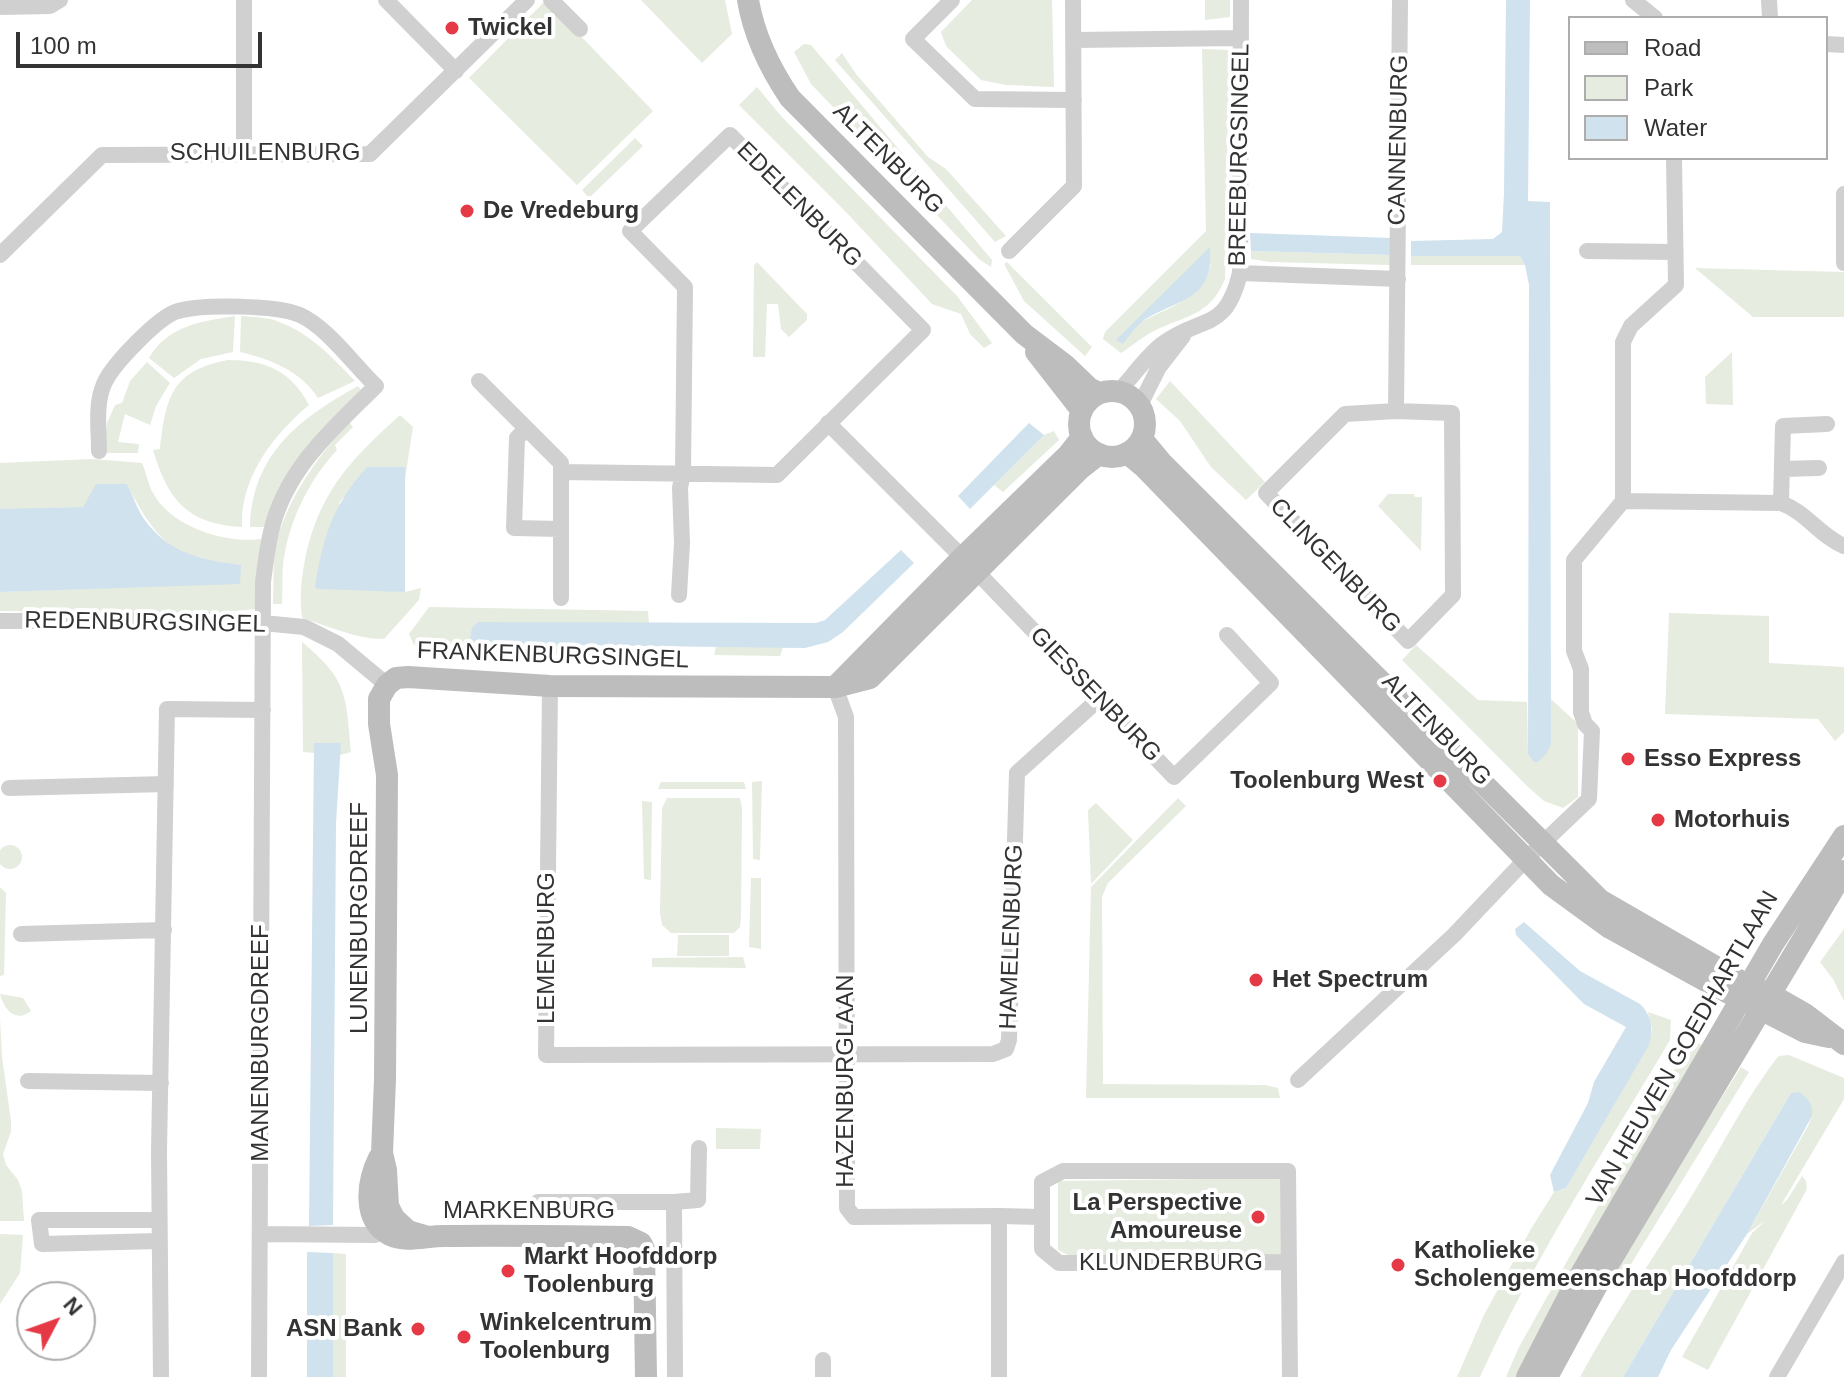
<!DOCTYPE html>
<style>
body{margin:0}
#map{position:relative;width:1844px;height:1377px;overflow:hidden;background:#fff;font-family:Helvetica,sans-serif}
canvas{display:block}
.legend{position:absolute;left:1568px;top:16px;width:260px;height:144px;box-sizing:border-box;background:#fff;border:2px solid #adadad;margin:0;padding:10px 14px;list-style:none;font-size:24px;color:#333}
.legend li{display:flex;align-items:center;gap:16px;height:40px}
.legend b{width:40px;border:2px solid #adadad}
.north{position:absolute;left:16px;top:1281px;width:80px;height:80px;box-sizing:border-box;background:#fff;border:2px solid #adadad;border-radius:50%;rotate:49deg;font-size:22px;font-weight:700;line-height:32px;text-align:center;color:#333}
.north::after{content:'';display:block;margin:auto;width:28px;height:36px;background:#e63946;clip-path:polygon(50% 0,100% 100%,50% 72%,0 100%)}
.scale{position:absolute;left:16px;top:32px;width:246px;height:36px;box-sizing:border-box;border:4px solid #333;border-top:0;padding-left:10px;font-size:24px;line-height:28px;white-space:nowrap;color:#333;-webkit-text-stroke:6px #fff;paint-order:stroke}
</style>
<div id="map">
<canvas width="1844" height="1377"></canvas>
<ul class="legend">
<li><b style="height:10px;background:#bdbdbd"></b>Road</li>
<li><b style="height:22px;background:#e6ecdf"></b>Park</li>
<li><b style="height:22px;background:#cfe2ee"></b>Water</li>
</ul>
<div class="north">N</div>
<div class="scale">100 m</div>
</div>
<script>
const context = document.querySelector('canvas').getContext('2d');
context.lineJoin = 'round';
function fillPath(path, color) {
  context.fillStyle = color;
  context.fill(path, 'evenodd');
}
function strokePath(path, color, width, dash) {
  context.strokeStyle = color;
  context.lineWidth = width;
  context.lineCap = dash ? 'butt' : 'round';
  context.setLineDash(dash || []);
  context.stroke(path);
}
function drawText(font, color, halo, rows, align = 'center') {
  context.font = font + ' Helvetica,sans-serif';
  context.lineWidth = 8;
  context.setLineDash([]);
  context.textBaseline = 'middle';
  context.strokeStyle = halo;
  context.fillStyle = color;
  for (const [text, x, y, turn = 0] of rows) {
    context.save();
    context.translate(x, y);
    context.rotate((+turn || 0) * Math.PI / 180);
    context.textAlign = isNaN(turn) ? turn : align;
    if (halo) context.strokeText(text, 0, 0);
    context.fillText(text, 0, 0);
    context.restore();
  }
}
fillPath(new Path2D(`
 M546,0L653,111L577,185L469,78Z
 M641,0H725L732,34L702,63Z
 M972,0H1052L1054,87L1006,85L981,80L946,46L941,32Z
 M1205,0H1230V17L1205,20Z
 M804,44L811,45L992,260L991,267L980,260L811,84L794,52Z
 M1202,49L1229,50L1225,279C1211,313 1190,315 1160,328C1146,334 1133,345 1121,353L1103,339L1105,332L1206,231ZM1211,264C1199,301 1173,305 1141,322Z
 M842,53L856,74L928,157L946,169L1006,236L995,242L835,60Z
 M757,87L781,116L957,296L992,343L984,348L970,334L961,314L932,304L845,211L739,105Z
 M635,138L643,146L589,198L582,190Z
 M1251,251L1392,255L1391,265L1269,262L1251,259Z
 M1411,256H1520L1525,265H1411Z
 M757,262L807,314V320L789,337L781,329L778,304H767L765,357H753L754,265Z
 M1007,262L1092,347L1085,356L1024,301L1004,264Z
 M1695,268L1844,272V317H1753Z
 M235,316L233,352L201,359L174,378L149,358C167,326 202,321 235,316Z
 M241,316C253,317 268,317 279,322C310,333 333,358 355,381L318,398C301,371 270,359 240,352Z
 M1732,352L1733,405L1706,404L1705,377Z
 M228,360C266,360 291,371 309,405C273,435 240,478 242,527C187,524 168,500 153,450L160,449C166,397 171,371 228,360Z
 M147,362L170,383L156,406L150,425L125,414L118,442L139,444L138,453H104L107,423L115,405L122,403L130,381Z
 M1170,381L1265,482L1246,500L1211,467L1180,421L1156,399Z
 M358,386L361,390L268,527H250C252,454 300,418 358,386Z
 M400,415L413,427L405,479L404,467H368L339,503L390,591L405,592L421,588L419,600L384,639C354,639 330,626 302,618C299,596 302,572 307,550C323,487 353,458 400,415Z
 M349,422L353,427L335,445L337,450C311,478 292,515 285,552C281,569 283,587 282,604H273C274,584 272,559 277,540C290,494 318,457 349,422Z
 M1054,431L1059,440L1003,492L994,485L1044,435Z
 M92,459L142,463C146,472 148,484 153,493C171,527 226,544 261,539L256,609L204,614L0,611V592L240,583V565C226,563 210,562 195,558C161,548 142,514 127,484L83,507L52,508L0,522V463Z
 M1388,494H1414L1415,497H1422L1421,551L1378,506Z
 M429,607L648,611L649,624L478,622L470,638L476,644L470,652L414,645L409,634Z
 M1669,613L1769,616V663L1844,667V732L1835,741L1818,719L1665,714Z
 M302,642C348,680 346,695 351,752L340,755V743H315L314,753L303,752Z
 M515,644L577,645L574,654H531L514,648Z
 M1416,645L1478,700L1527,702L1528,754L1551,744V699L1578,724V797L1563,808L1544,801L1527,786L1402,660Z
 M716,647H783L780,656L714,655Z
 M762,781L760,860L753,859L752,782Z
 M661,782H744L746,789H658Z
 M667,798H740L742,808L741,917L740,927L734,933H671L662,925L660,912L662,808Z
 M1178,798L1186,806L1108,883L1102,897L1103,1084L1265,1085L1278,1088L1280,1098H1086L1091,887Z
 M642,801L652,802L651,880L644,879Z
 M1096,803L1133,840L1091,884L1088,810Z
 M-2 857a12 12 0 1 1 24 0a12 12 0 1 1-24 0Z
 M751,878H761V949L749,947Z
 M0,887L6,893L4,975L0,976Z
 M1844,929V1001L1833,979L1820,962Z
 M678,935H729V956H677Z
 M743,957L746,968L652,967V958Z
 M0,994L23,998L31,1011C16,1023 4,1010 0,994Z
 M1648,1012L1671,1020L1670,1040C1605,1150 1533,1260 1480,1377H1457L1484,1315L1531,1229L1554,1192L1566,1188L1648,1046L1652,1029Z
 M0,1018L2,1057L11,1121V1132L3,1154L6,1165L18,1180L22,1191L24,1221H0Z
 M1691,1040L1702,1045L1638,1168L1523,1377H1506L1519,1347Z
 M1789,1055L1844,1078V1099L1781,1205L1787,1200L1802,1176L1806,1181L1807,1189L1708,1370L1682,1357L1752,1233L1766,1220L1747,1234L1808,1126L1812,1116L1791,1093L1623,1377H1580C1616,1310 1660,1249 1699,1184C1724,1142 1746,1099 1776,1059L1779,1056Z
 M1741,1067L1749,1072L1620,1282L1610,1275Z
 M716,1128L761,1129L760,1149H716Z
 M1275,1178L1282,1180V1257L1070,1256L1058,1250V1181Z
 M0,1234L23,1235L20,1273L0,1304Z
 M333,1253L346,1254V1377H333Z`), '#e6ecdf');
fillPath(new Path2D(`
 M1506,0H1530L1528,201L1550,202L1551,744L1547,753L1538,762H1534L1528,754L1529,285L1525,265L1520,256H1411V241L1493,239L1502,232L1504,193Z
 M1250,233L1392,238V255L1251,251Z
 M1210,247C1214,301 1180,298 1144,320C1136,326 1129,336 1123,344L1116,340Z
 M1029,423L1044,435L970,509L958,496Z
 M367,467H405V592L318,589L315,587C323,536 333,505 367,467Z
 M96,484H127C133,495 137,509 144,519C169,554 202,560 241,565L240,584L0,592V509L83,507Z
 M901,550L914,563L843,632L828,642L805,648L476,644L470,638L472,628L478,622L816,623L825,620Z
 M314,743H341L336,823L333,1225L309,1226Z
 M1524,922L1580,971L1640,1004C1653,1017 1653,1029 1649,1045L1566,1188L1554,1192L1550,1175L1588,1103L1594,1082L1626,1027L1584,1004L1516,935L1515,929Z
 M1799,1092C1809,1099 1813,1104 1812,1116L1747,1234L1671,1350L1658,1377H1623L1791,1093Z
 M307,1252L333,1253V1377H307Z`), '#cfe2ee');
strokePath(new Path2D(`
 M386,0L456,71
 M551,0L580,29
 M952,0L913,39L975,99L1074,100
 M1633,0L1655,18
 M1769,0L1770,18
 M0,7L50,6L60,0
 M1073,40L1241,38
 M1826,44L1844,45
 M241,154L244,140V0
 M1844,194V263
 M1009,251L1074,186L1073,0
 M1587,251L1675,252
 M0,255L102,155L370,154L527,0
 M1240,273L1398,279
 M479,381L561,463V598
 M1119,391C1133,376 1145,358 1161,345C1202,314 1225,334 1240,273L1241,0
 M1140,405L1159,367L1183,336
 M1396,411L1452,413L1453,595L1408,641L1266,493L1345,414L1396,411L1400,0
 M828,423L977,572L1174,777L1271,683L1227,635
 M526,429L517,438L514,528L561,529
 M99,451C99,429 95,404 104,384C112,365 159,316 178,311C202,304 277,305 300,315C327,327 354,365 376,386C332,429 285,470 271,532C267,549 265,566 263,582L259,1377
 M1782,469L1819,468
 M562,472L777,475L923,330L730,135L630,231L685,287L683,472L680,488L682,543L679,595
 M1623,501L1781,503C1806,512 1820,536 1844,546
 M1781,503L1783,426L1827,424
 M0,621L232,620L304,627L338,644L387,685
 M550,686L546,1055L993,1054L1006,1049L1009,1040L1017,773L1099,699
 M835,687L846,717L847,1208L854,1217L999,1216V1377
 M9,788L166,784
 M21,934L164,930
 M1298,1080L1454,935L1527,858L1589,799L1592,731L1585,724L1581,712V669L1574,651V560L1623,501V342L1631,326L1676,285L1674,158
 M28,1081L161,1083
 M538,1202H674L698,1200L699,1148
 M674,1202L675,1377
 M999,1216L1041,1217
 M159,1220H39L42,1244L159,1241
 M260,1234L375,1235L390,1222
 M1289,1262L1059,1263L1042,1249V1182L1063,1171H1288L1290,1377
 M161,1377L159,1151L167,709L263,710
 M823,1377V1360
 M1777,1377L1844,1262`), '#d0d0d0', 16);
strokePath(new Path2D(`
 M748,0C754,36 769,67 790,98L1024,334L1065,365L1089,388L1099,393
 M1036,352L1082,411
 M1079 424a33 33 0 1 1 66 0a33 33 0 1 1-66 0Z
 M1142,439L1162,463L1600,900L1749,986L1770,994L1805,1014L1844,1044
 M1127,453L1144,467L1551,885L1610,928L1713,985L1805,1032L1829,1037
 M836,686L962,558L1068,455L1082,437
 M379,1158C367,1182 362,1220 390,1235C406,1243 426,1236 444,1236C505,1235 567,1236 628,1237L641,1243L644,1249L646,1377
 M425,1236L408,1231L394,1218L388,1206L386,1170L382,1153L385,1079L387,775L379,724V699L387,685L396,678L408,677L550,686L835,687L870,678L1081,468L1099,454
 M1527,1377L1574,1286L1773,944L1844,836
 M1547,1377L1609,1263L1844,871`), '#bdbdbd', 22);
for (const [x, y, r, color] of [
 [452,28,8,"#e63946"],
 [467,211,8,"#e63946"],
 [1628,759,8,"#e63946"],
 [1440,781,8,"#e63946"],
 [1658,820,8,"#e63946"],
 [1256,980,8,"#e63946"],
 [1258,1217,8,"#e63946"],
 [1398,1265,8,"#e63946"],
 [508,1271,8,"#e63946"],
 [418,1329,8,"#e63946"],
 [464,1337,8,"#e63946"]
]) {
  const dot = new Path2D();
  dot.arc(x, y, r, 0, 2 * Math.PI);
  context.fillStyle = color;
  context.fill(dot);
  strokePath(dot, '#fff', 3);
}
drawText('bold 24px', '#333', '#fff', [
 ["Twickel",468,28],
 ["De Vredeburg",483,211],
 ["Esso Express",1644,759],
 ["Toolenburg West",1424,781,"right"],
 ["Motorhuis",1674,820],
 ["Het Spectrum",1272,980],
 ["La Perspective",1242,1203,"right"],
 ["Amoureuse",1242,1231,"right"],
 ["Katholieke",1414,1251],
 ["Scholengemeenschap Hoofddorp",1414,1279],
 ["Markt Hoofddorp",524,1257],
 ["Toolenburg",524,1285],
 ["Winkelcentrum",480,1323],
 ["Toolenburg",480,1351],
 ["ASN Bank",402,1329,"right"]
], 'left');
drawText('24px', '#333', '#fff', [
 ["CANNENBURG",1399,140,-89],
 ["SCHUILENBURG",265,153],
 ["BREEBURGSINGEL",1240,155,-89],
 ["ALTENBURG",888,159,45],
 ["EDELENBURG",799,205,45],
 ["CLINGENBURG",1335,566,46],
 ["REDENBURGSINGEL",145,623,1],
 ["FRANKENBURGSINGEL",553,656,2],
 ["GIESSENBURG",1095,695,46],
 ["ALTENBURG",1436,730,46],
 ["LUNENBURGDREEF",360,918,-90],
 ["HAMELENBURG",1012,937,-88],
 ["LEMENBURG",547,948,-90],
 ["MANENBURGDREEF",261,1043,-90],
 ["VAN HEUVEN GOEDHARTLAAN",1683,1049,-60],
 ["HAZENBURGLAAN",846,1081,-90],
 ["MARKENBURG",529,1211],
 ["KLUNDERBURG",1171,1263]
]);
</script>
